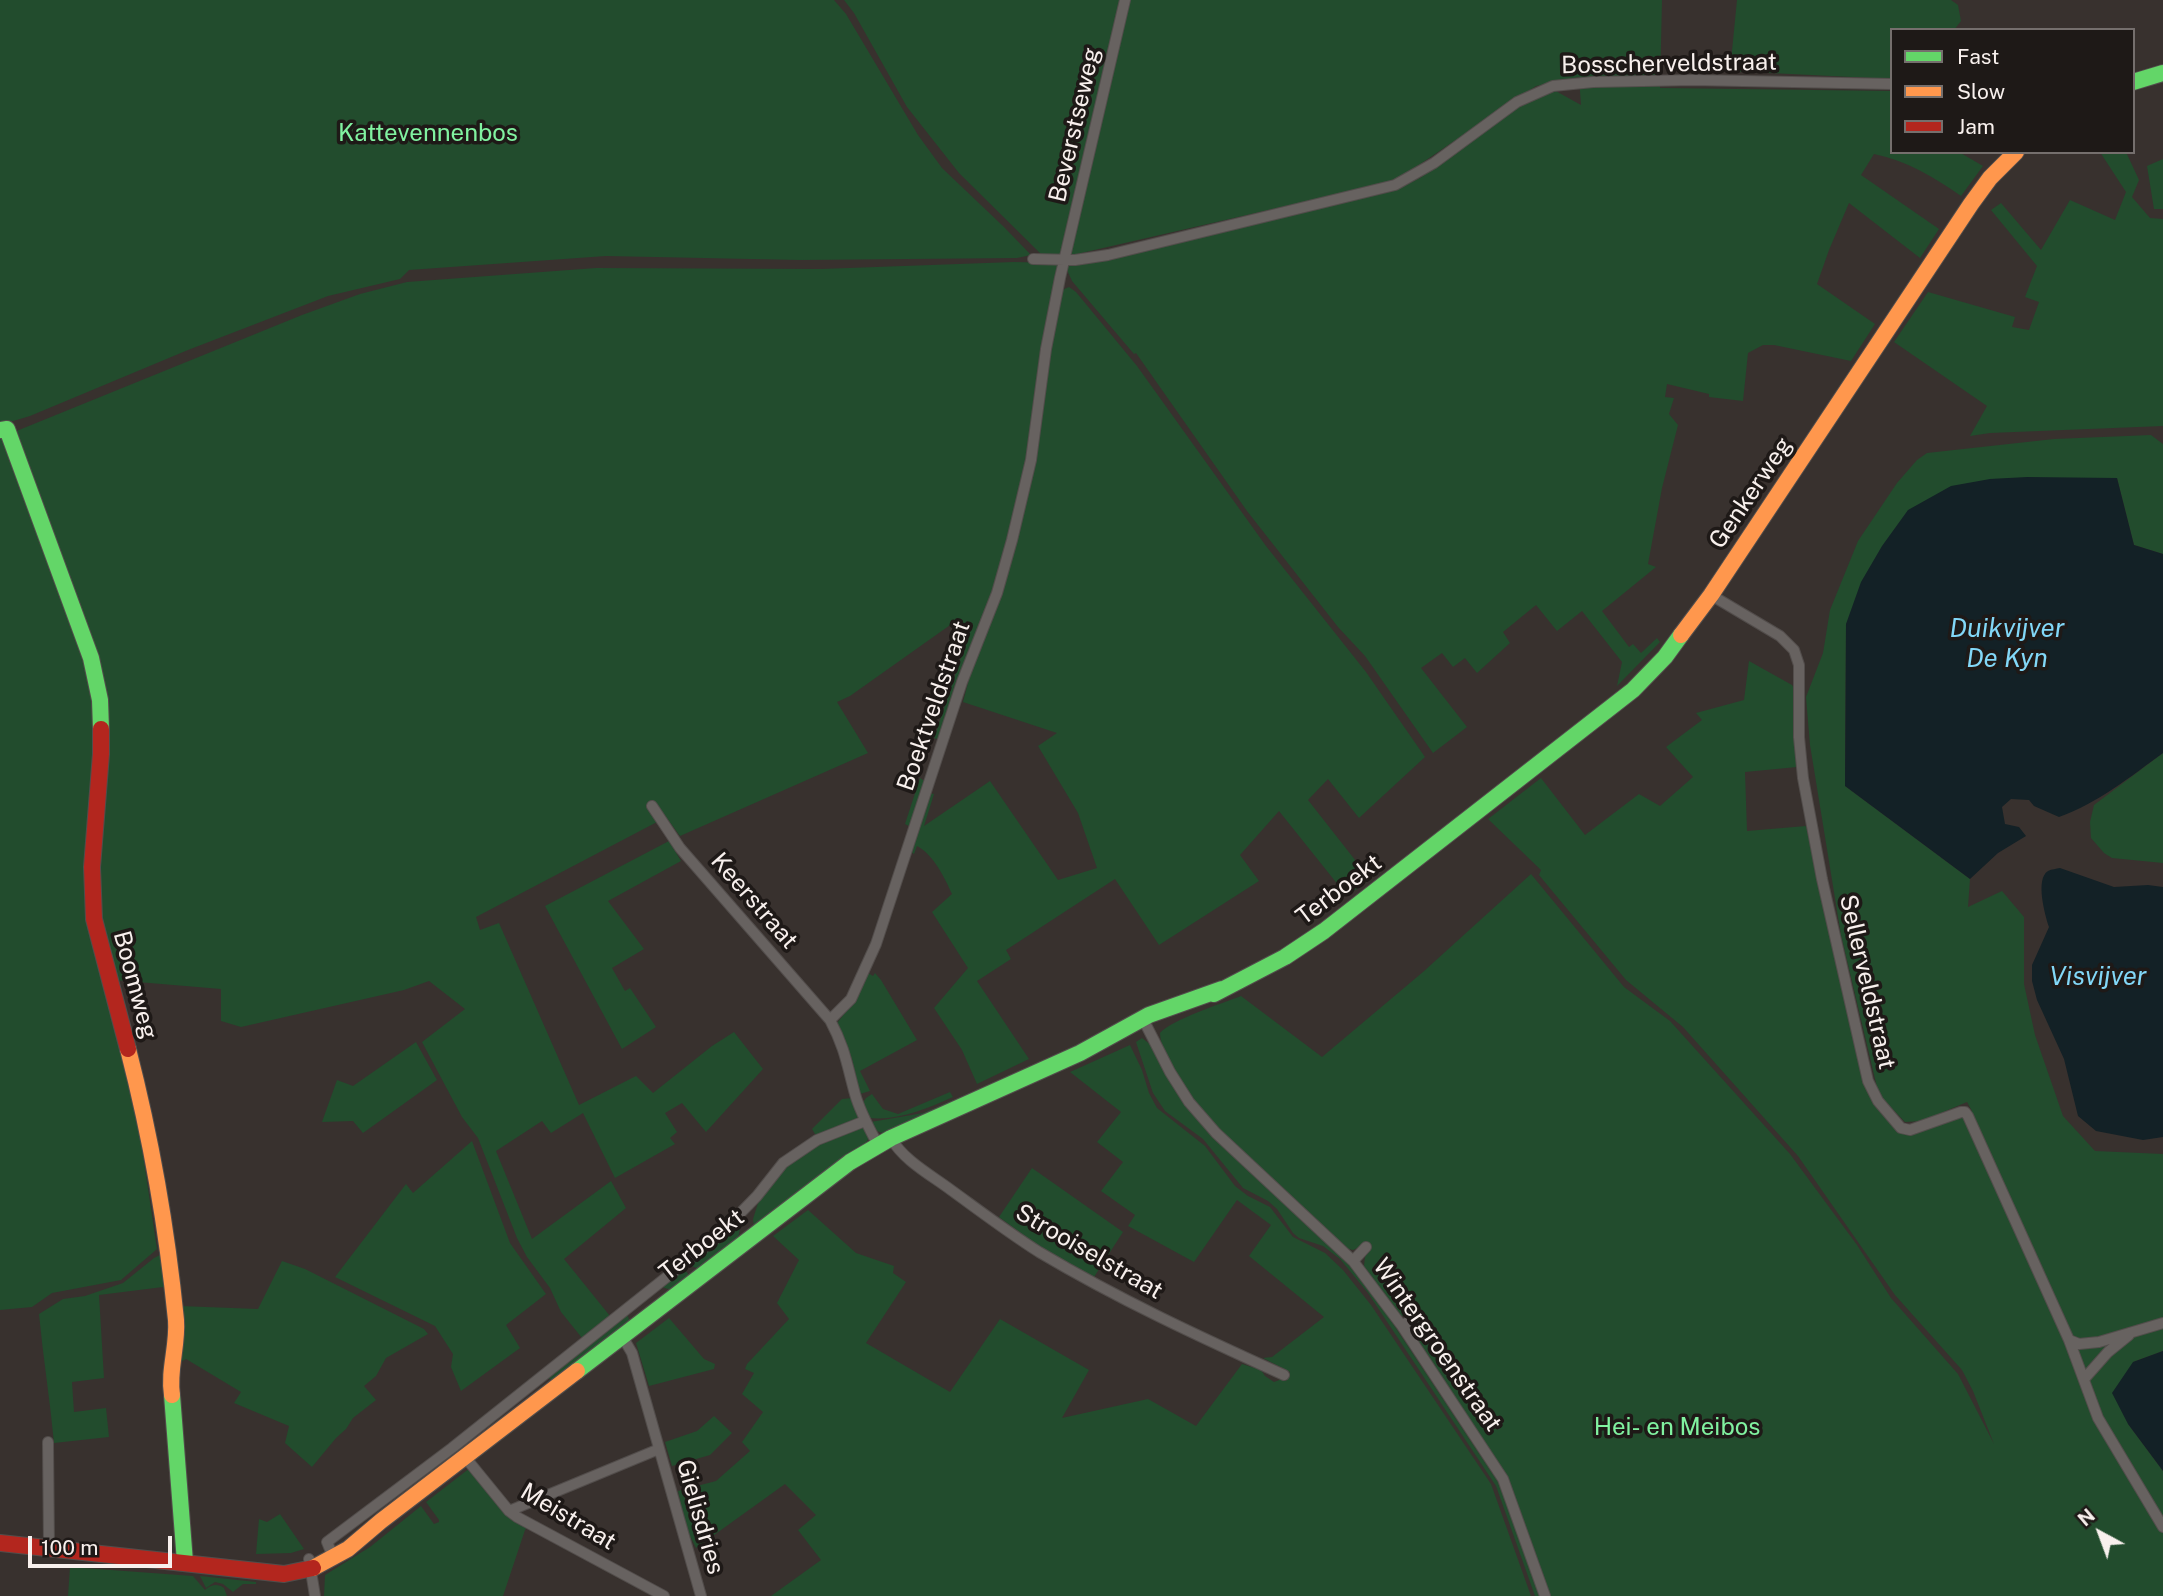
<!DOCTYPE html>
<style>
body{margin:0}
#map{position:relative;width:2163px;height:1596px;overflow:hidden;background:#38312e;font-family:"Public Sans",sans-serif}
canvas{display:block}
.legend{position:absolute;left:1890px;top:28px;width:245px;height:126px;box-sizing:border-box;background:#1e1917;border:2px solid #756f6d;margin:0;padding:9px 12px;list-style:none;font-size:21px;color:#f8f0ed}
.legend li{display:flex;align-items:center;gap:14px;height:35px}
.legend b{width:35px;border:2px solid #756f6d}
.north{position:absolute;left:2065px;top:1498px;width:70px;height:70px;-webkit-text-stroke:5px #1e1917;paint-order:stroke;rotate:319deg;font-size:19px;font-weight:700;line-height:28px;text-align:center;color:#f8f0ed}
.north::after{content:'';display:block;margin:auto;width:24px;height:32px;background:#f8f0ed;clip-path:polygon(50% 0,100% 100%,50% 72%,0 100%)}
.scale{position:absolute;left:28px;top:1536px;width:144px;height:32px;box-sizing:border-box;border:4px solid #f8f0ed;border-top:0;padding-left:9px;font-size:21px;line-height:24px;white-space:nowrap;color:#f8f0ed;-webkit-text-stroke:5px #1e1917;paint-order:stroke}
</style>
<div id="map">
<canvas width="2163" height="1596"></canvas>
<ul class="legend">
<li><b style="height:9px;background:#63d668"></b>Fast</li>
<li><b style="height:9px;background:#ff974d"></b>Slow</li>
<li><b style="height:9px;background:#b3261e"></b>Jam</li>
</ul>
<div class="north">N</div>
<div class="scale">100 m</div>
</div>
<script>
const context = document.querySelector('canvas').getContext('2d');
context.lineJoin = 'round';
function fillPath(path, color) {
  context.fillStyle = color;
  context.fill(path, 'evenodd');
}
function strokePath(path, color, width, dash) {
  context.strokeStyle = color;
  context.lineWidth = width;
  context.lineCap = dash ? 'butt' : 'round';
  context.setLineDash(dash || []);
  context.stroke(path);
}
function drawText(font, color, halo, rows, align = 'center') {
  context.font = font + ' "Public Sans",sans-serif';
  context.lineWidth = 7;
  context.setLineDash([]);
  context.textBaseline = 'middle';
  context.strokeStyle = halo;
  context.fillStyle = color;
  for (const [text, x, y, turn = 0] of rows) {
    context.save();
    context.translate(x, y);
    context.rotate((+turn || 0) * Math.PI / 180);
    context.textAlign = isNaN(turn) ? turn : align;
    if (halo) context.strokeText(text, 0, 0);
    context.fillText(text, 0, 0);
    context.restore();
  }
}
fillPath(new Path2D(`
 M0,0H834L846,14L918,135L942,168L1004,227L1031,255L1017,258L800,260L606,256L409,270L400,279L328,296L188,350L30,416L0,425Z
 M844,0H1662L1660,88L1892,91V152H1959L1983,166L1961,196C1934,177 1907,161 1874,154L1861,175L1939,229L1920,258L1849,203L1829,250L1817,284L1875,324L1851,361L1774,345H1763L1748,353L1743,401L1709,397V394L1667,384L1665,397L1674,398L1669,414L1678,425L1662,488L1648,564L1656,567L1602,611L1629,647L1633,644L1641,653L1657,638L1660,642L1617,686L1622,662L1582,611L1557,631L1536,605L1503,632L1510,643L1477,673L1465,658L1453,667L1442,653L1421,668L1467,727L1433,753L1365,656L1338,627L1247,511L1136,353L1134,354L1072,281L1067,270L1069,264L1118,256L1393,191L1420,178L1520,105L1554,90L1581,105L1579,77L1536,86L1395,181L1077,254L1042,255L959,173L907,107L854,13Z
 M1737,0H1951L1958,5L1961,21L1954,30H1892V79L1730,71Z
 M2100,152H2126L2139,180L2132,197L2150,218L2163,219V426L1990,433L1970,436L1987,406L1894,342L1928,292L2015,317L2012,327L2029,330L2039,302L2025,297L2037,266L1991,210L2001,203L2041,250L2070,200L2115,220L2126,192Z
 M2163,159V209H2154L2147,166Z
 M1014,262L1059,263L1024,473L995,586L940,740L934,738L970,630L953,623L850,696L837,702L868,753L680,836L657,805L648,810L657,822L476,917L480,930L499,923L579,1105L636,1076L653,1093L712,1046L734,1032L763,1069L706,1132L682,1103L665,1113L677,1132L670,1138L675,1144L615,1178L583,1113L551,1133L542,1121L496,1151L532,1239L611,1181L626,1208L564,1259L610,1316L582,1338L561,1312L550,1288L527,1257L517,1238L478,1138L462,1117L422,1042L465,1009L429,981L404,990L241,1027L221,1021V989L114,980L99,921L97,856L103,700L14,432L302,315L360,294L407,282L596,268L821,269Z
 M1069,287L1076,292L1137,366L1266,546L1366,672L1425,757L1359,818L1328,779L1308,800L1370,879L1347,896L1279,811L1240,855L1259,881L1159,945L1115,879L1006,950L1011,959L977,981L1029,1059L977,1084L962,1050L934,1008L968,968L932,912L952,894C945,878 933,854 917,846L914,854L911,852L930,793L934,794L924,826L990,781L1058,880L1097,868L1078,813L1038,746L1057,733L963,702L973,664L995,608L1062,290Z
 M2151,435L2163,444V554L2134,545L2117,478L1990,479L1846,624L1845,786L1970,879L1968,907L2002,891L2024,917V984L2035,1035L2063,1116L2095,1151L2163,1154V1351L2133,1362L2128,1424L2163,1471V1596H1549L1505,1475L1413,1336L1412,1327L1416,1322L1410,1315L1401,1316L1395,1310L1364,1266L1365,1257L1369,1251L1363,1245L1353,1250L1345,1248C1300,1206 1162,1093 1160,1033C1171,1020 1223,1003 1241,996L1322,1057L1423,972L1531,874L1624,987L1670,1021L1790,1154L1857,1245L1891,1298L1958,1374L1994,1444L1973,1391L1962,1370L1895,1295L1798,1156L1683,1027L1626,980L1539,875L1541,870L1488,819L1541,778L1585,835L1639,794L1660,806L1693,777L1666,747L1702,720L1696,713L1744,700L1749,661L1792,685L1795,690L1797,767L1745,772L1747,831L1806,826L1873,1104L1894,1128L1910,1135L1972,1111L1967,1102L1922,1121L1905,1122L1883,1099L1877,1087L1841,935L1810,745L1806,697L1823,653L1830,610L1858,541L1897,483L1917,460L1927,453L2054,439Z
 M0,436L7,443L89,678L95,731L87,905L136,1108L157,1249L121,1280L52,1293L32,1307L0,1310Z
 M2163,753V863L2112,858L2104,853L2091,838L2090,822L2094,805Z
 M920,778L926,782L911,827L905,824Z
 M669,841L681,861L608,901L644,949L612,968L625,991L630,988L656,1027L622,1049L545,906Z
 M868,973L873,976L875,973L881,980L917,1040L860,1071L870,1091L860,1094L852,1059L837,1023L853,1003Z
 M1142,1038L1151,1045L1168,1077L1364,1280L1500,1485L1540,1596H1535L1496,1486L1368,1293L1340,1259L1323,1246L1299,1238L1293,1233L1277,1209L1268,1201L1243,1188L1203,1139L1165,1111L1153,1093L1136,1042Z
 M416,1042L437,1080L363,1133L353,1121L322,1122L337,1080L353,1086Z
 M1130,1045L1142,1070L1149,1093L1157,1108L1205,1146L1235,1186L1248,1196L1270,1207L1293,1237L1325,1253L1343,1270L1371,1305L1491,1484L1531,1596H771L821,1560L798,1530L816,1515L785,1484L696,1548L686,1528L678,1491L716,1481L750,1451L742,1442L763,1412L742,1394L754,1373L745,1369L747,1364L789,1319L777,1303L799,1260L773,1236L808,1210L856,1253L894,1266L893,1273L906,1282L866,1343L950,1392L1000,1319L1089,1370L1062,1418L1148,1399L1196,1426L1242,1364L1261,1370L1265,1376L1274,1382L1282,1379L1286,1381L1290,1372L1263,1358L1272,1357L1324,1317L1249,1256L1271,1225L1237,1200L1194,1262L1128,1226L1135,1215L1101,1191L1123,1162L1097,1142L1121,1112L1070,1072Z
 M950,1092L953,1097C926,1109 898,1121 869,1118L862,1104L866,1098L872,1094L883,1109L898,1114Z
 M853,1098L861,1118L821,1136L815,1134L812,1129L842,1099Z
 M953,1100V1103L885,1134L877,1131L871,1122L923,1113Z
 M864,1127L869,1137L864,1147L754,1227L753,1219L759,1200L783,1167L837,1133Z
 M472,1141L510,1243L546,1294L506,1325L520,1348L461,1391L451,1367L453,1354L435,1326L335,1277L406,1184L413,1193Z
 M1032,1168L1123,1232L1094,1277L1041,1248L999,1217Z
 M733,1226L740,1229L738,1238L699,1269L689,1265Z
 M162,1254L165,1291L163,1287L99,1295L104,1378L72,1382L74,1412L106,1408L109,1437L54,1443C50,1400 43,1357 39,1314L63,1299L85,1296L123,1283L154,1258Z
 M282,1261L305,1269L424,1329L428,1334L386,1358L376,1376L364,1386L376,1400L353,1418L346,1429L336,1438L312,1467L285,1443L289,1426L234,1403L241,1392L186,1359L181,1362V1367H175L180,1306L258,1309Z
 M683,1268L690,1276L671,1290L662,1287Z
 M627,1314L630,1322L555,1380L546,1378Z
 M669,1318L704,1359L715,1364L714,1369L649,1386L636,1343Z
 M714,1416L732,1433L710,1455L672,1466L665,1442L697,1431Z
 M470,1468L527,1527L525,1530L503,1596H324L325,1575L370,1547L421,1506L434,1524L439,1522V1520L426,1502Z
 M280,1514L304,1549L291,1553L256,1554L259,1519L267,1522Z
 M70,1567L193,1576L205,1590C211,1585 217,1583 224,1588L227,1596H68Z
 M200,1576L256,1582V1584H243L233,1592L223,1584L215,1582L206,1588Z`), '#224c2d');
fillPath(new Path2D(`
 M2027,477L2117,478L2134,545L2163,554V753C2130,777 2098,803 2059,817L2034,806L2029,800L2011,799L2002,807L2005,824L2019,827L2026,836L1998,853L1970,879L1845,786L1846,624L1861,582L1882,546L1908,510L1951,486L1990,479Z
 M2060,868L2114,887L2148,885L2163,887V1137L2143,1140L2096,1131L2078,1116L2064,1059L2037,1000L2032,981V965L2049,927C2045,915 2035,879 2048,871C2052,869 2056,869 2060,868Z
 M2163,1351V1471L2128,1424L2112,1393L2133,1362Z`), '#132126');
const street = new Path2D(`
 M1033,259L1075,260L1108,255L1395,185L1434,163L1517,102L1553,86L1593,82L1693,80L1892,84
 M1711,595L1780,636L1794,650L1799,665V737L1803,778L1822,879L1868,1081L1878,1101L1901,1128L1910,1130L1961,1112H1965L1968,1116L2069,1340L2098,1418L2163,1527
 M652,806L680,848L830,1020C845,1048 847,1065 855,1094C860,1112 869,1128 878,1145
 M1143,1019L1170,1072L1189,1102L1216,1133L1353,1261L1402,1326L1503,1479L1545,1596
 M830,1020L851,999L876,944L962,682L997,593L1012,540L1031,460L1046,349L1060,278L1125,0
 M891,1138C903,1160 931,1175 951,1190C980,1211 1009,1233 1039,1252C1118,1299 1200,1337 1284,1375
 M1353,1261L1366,1247
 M1402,1326L1417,1316
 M622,1336L632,1353L701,1596
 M2069,1340L2079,1344L2099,1342L2163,1323
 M2085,1378L2108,1352L2129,1335
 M48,1442L49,1548
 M465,1457L509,1511L517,1517L664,1596
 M509,1511L659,1449
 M309,1559L315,1596
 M334,1559L327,1542L452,1448L717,1237L757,1196L783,1163L817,1140L865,1121`);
const fast = new Path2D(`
 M2133,82L2163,73
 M0,430L7,429L91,658L100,700L101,729
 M1214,994L1285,957L1324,931L1633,690L1665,657L1681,635
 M577,1371L850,1162L891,1138L1080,1053L1149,1015L1222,989
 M172,1395L185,1562`);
const slow = new Path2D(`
 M1681,635L1711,595L1971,204L1990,178L2016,152
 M128,1049C151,1138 167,1229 176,1320C178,1346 168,1370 172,1395
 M313,1568L348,1549L381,1521L577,1371`);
const jam = new Path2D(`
 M101,729V754L92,867L94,919L128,1049
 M0,1543L284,1574L313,1568`);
strokePath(street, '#524d4b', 12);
strokePath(fast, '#524d4b', 18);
strokePath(slow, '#524d4b', 18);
strokePath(jam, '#524d4b', 18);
strokePath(street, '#676260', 10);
strokePath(fast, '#63d668', 16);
strokePath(slow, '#ff974d', 16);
strokePath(jam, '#b3261e', 16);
drawText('24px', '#f8f0ed', '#1e1917', [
 ["Bosscherveldstraat",1669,64,-1],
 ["Beverstseweg",1075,125,-77],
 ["Genkerweg",1751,493,-56],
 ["Boektveldstraat",934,706,-71],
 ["Terboekt",1339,890,-37],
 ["Keerstraat",754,901,49],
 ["Sellerveldstraat",1867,982,77],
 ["Boomweg",135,985,75],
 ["Terboekt",702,1245,-38],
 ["Strooiselstraat",1089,1252,30],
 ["Wintergroenstraat",1437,1345,55],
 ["Meistraat",568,1517,31],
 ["Gielisdries",700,1517,74]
]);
drawText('24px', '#81f2a0', '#1e1917', [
 ["Kattevennenbos",428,134],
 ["Hei- en Meibos",1677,1428]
]);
drawText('italic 26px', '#82d7f7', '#1e1917', [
 ["Duikvijver",2007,629],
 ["De Kyn",2007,659],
 ["Visvijver",2098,977]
]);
</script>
